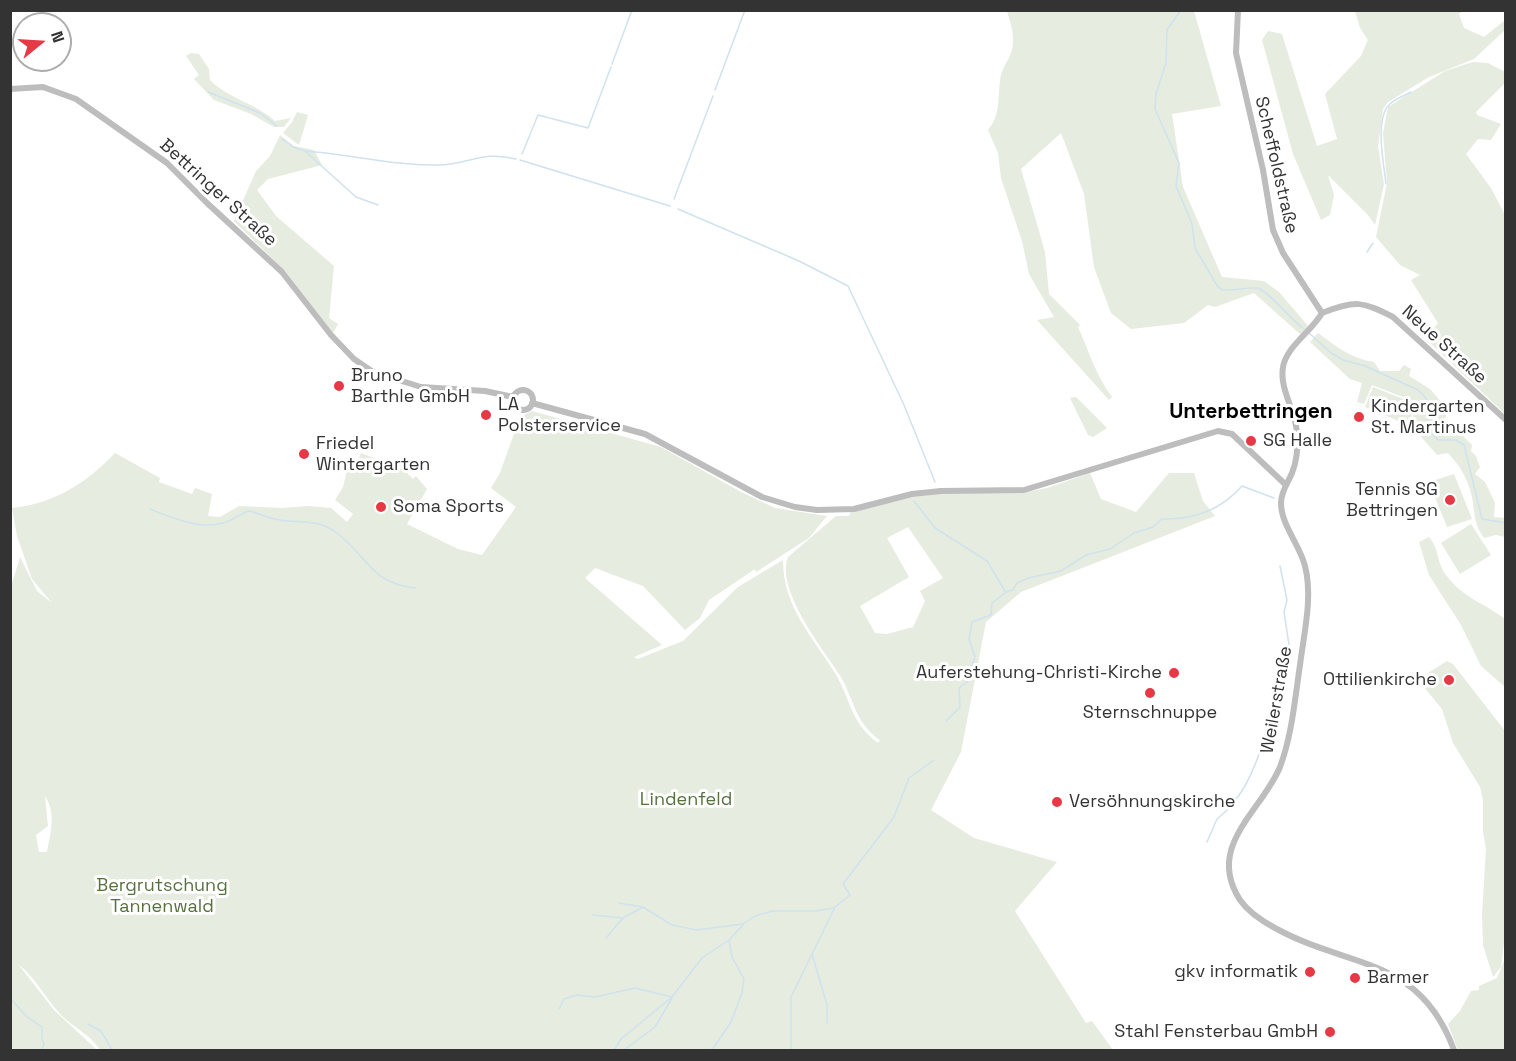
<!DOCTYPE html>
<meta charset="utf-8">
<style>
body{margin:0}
#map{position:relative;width:1516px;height:1061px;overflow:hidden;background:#fff;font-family:"Space Grotesk",sans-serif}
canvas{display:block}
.frame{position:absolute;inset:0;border:12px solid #333;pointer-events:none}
.north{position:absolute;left:12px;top:12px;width:60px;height:60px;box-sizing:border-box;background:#fff;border:2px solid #adadad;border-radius:50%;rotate:72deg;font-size:16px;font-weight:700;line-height:24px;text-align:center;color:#333}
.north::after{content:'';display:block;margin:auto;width:21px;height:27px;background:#e63946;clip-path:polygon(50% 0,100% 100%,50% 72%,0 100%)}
</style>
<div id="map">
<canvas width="1516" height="1061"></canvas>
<div class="frame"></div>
<div class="north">N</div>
</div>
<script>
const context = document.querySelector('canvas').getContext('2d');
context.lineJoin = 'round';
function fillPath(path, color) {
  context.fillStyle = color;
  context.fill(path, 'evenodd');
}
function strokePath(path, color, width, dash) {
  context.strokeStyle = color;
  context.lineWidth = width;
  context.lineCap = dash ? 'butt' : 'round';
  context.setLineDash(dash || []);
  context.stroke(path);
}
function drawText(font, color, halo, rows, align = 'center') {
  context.font = font + ' "Space Grotesk",sans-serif';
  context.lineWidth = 6;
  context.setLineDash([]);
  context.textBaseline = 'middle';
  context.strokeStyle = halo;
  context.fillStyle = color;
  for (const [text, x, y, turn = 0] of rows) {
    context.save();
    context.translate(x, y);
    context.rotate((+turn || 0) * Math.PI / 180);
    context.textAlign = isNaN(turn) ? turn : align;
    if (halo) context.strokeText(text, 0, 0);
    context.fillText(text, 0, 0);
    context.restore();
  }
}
fillPath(new Path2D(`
 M1007,11H1194L1221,106L1172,114L1183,187L1222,277L1264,281L1279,292L1309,327L1301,335L1254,293L1215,307L1208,305L1184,323L1131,329L1111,313L1094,267L1084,194L1061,133L1021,169L1045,252L1049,294L1080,325L1078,327C1089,351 1096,376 1112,397L1109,400L1037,320L1054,317L1029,274L1022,241L1001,178L998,153L988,130C1002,114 997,93 1001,75C1004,64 1013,55 1013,43C1014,32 1010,22 1007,11Z
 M1355,11H1463L1459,14L1464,28L1484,37L1505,20V30L1474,59L1429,77L1388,102L1383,109L1378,146L1384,184L1375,225L1368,215L1328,175L1334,195L1330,215L1321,220L1293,154L1262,40L1268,31L1282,34L1317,146L1337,139L1325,94L1361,56L1368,40L1360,28Z
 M191,53L199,54L209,69L210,80C229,99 255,103 275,121L291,118L284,127H274L251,114L214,100L194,79L199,75L186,56Z
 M1473,62L1488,63L1505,72V83L1476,112L1477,115L1501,124L1491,140L1478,139L1466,154L1491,188L1505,215V414L1426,339L1438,323L1411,280L1420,275L1400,265L1376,237L1387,183L1383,133L1388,107L1445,71Z
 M297,112L308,115L299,145L283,133L292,122Z
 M280,135L294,146L314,150L322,165L268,179L257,190L276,216L334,266L329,318L338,324L333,333L287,273L234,221L256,171L270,156Z
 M1318,333C1335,346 1352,359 1374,362L1380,371H1399L1404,365L1411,369L1409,376L1430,389L1448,410L1444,422L1460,433L1472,445L1471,451L1476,456L1480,467L1475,474L1485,482L1495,503L1494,517L1505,518V537L1496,535L1484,538C1475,525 1475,518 1473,503C1471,485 1461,466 1448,453L1437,455L1410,424L1418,403L1372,385L1364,404L1357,402L1362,383L1350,379L1310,342Z
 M1373,387L1416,404L1408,425L1365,407Z
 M1076,397L1107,428L1093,437L1088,435L1070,398Z
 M532,411L661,447L741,492L775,508L827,516L809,538L756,572L755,569L709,600L700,618L685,630L643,586L595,568L585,578L662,645L634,657L638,659L683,641L738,587L783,560C783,607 812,636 835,673C852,701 849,721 878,743L880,740C853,721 855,699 839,674C823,649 775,589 788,557L836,516H849L851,511L913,497L944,493H1021L1047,488L1090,473L1101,499L1136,512L1169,473H1194L1203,501L1215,516L1021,592L986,622L961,752L931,810L974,838L1057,862L1015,911L1086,1023L1092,1021L1113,1050H100C90,1034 74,1028 61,1015C45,998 36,978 18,964L54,1010L97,1050H11L10,590L20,557L37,591L52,603L32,579L17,536L12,508C53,504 87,483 115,453L160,478L159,482L192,494L195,488L212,494L208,516L220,517L239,506L282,508L308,506L331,508L347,522L353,514L335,500L343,487L348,467L354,470L361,453L404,470L413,479L416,476L427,489L407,524L458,549L482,555L516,507L491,488L500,473L520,417ZM908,527L943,578L920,591L925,601L913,627L887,634L875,633L860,606L909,577L887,538ZM45,796C56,813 51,832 47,852H39L36,835L48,826Z
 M1454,474L1472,519L1447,527L1429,482Z
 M1471,524L1491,555L1460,574L1441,543Z
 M1429,537C1439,548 1437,564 1446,575C1463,598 1484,603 1505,619V687L1481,666L1461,625L1429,575L1419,542Z
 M1447,661L1453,664L1505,731V935L1501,967L1493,977L1483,945L1482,914L1486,849L1483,832V800L1480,787L1453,743L1442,709L1423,686L1428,673Z
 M1505,958V1050H1458L1448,1024L1460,1011L1471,991L1479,990V986L1497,978Z`), '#e6ecdf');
strokePath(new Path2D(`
 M1181,10L1167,30L1166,63L1156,94L1155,109L1179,163L1176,186L1192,224L1195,248L1218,287L1223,290C1234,291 1246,287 1257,288C1268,290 1292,321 1304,329
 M612,64L632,10
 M715,90L745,10
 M208,92L260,113L277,126
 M282,139L293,147L305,151C350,154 393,166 438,165C469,165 481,150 516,159
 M305,151L356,197L378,205
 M522,154L538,115L588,128L611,67
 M520,160L670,206
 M1386,184C1384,165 1374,118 1390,104C1395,99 1404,96 1411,92
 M674,199L713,96
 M678,209L799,261L848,286L904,405L935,482
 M1367,252L1373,243
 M1308,332L1331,353L1343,360L1365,366L1418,390C1432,402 1430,409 1425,426L1438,440H1456L1464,445L1482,519L1506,523
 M914,501L935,528L987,561L1005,591
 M150,509C170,517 200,530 223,523C232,521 240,514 249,511C259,513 270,519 280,520C300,523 316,519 334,531C368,554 367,582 415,588
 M946,721L960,707L959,688L972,678L971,668L975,657L969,639L972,622L991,615L992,603L1006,592L1013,590L1017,583L1028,578L1061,571L1086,555L1110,549L1134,533L1153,527L1162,519C1195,520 1221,510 1242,486L1274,498
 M1207,842L1217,819L1233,805L1232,802C1244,795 1263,750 1263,736L1269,731V721L1273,716L1275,690L1281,683L1283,663L1289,645L1284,612L1287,600L1280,566
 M619,903L643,907L672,925L696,930L743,924L755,916L773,911H816L833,908
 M593,915L623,918L643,907
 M606,938L623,918
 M812,954L827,1005V1023
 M10,998L26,1016L42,1027V1039L44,1043L42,1050
 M559,1009L564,999L577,995L595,997L635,988L672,997L702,958L729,940L743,925
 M88,1024L101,1031L112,1050
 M614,1050L621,1039L672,997
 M624,1050L655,1027L672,998
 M712,1050L731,1022L742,993L744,979L732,957L729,940
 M791,1050V997L835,907L850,895L843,884L894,817L909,778L934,760`), '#cfe2ee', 1.5);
strokePath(new Path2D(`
 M1238,10L1236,53L1263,170L1273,230L1283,253L1322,313
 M10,89L43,87L76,99L167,163L207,203L282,272L331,335L354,359L373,372L421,387L485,391L513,397
 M1322,313C1312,331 1286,347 1283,367C1279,389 1296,411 1297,433C1298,446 1297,461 1292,473C1288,483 1281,491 1281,503C1281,525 1300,545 1305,566C1313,597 1304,633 1300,665C1295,698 1292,735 1280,767C1262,811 1205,846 1240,900C1249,913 1262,921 1275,928C1349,969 1419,955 1454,1050
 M1322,313C1355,300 1362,301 1393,317L1506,420
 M513 400a10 10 0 1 1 20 0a10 10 0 1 1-20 0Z
 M532,403L645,434L762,497L795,507L817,510L854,509L912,494L941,491L1024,490L1218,431L1232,434L1286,485`), '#bdbdbd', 6);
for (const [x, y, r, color] of [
 [339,386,6,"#e63946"],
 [486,415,6,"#e63946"],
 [1359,417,6,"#e63946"],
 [1251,441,6,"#e63946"],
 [304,454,6,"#e63946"],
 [1450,500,6,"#e63946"],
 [381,507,6,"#e63946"],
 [1174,673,6,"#e63946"],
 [1449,680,6,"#e63946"],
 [1150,693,6,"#e63946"],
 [1057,802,6,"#e63946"],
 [1310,972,6,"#e63946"],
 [1355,978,6,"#e63946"],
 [1330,1032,6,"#e63946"]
]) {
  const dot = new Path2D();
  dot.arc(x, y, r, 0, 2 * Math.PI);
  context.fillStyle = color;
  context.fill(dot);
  strokePath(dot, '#fff', 2);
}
drawText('18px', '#333', '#fff', [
 ["Scheffoldstraße",1276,165,77],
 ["Bettringer Straße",218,193,42],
 ["Neue Straße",1444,345,42],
 ["Weilerstraße",1277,700,-80]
]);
drawText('18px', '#333', '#fff', [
 ["Bruno",351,376],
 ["Barthle GmbH",351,397],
 ["LA",498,405],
 ["Polsterservice",498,426],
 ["Kindergarten",1371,407],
 ["St. Martinus",1371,428],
 ["SG Halle",1263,441],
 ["Friedel",316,444],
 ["Wintergarten",316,465],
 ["Tennis SG",1438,490,"right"],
 ["Bettringen",1438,511,"right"],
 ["Soma Sports",393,507],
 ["Auferstehung-Christi-Kirche",1162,673,"right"],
 ["Ottilienkirche",1437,680,"right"],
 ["Sternschnuppe",1150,713,"center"],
 ["Versöhnungskirche",1069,802],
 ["gkv informatik",1298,972,"right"],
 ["Barmer",1367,978],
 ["Stahl Fensterbau GmbH",1318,1032,"right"]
], 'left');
drawText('18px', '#56703f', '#fff', [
 ["Lindenfeld",686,800],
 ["Bergrutschung",162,886],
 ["Tannenwald",162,907]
]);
drawText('bold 21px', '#000', '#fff', [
 ["Unterbettringen",1251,412]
]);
</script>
